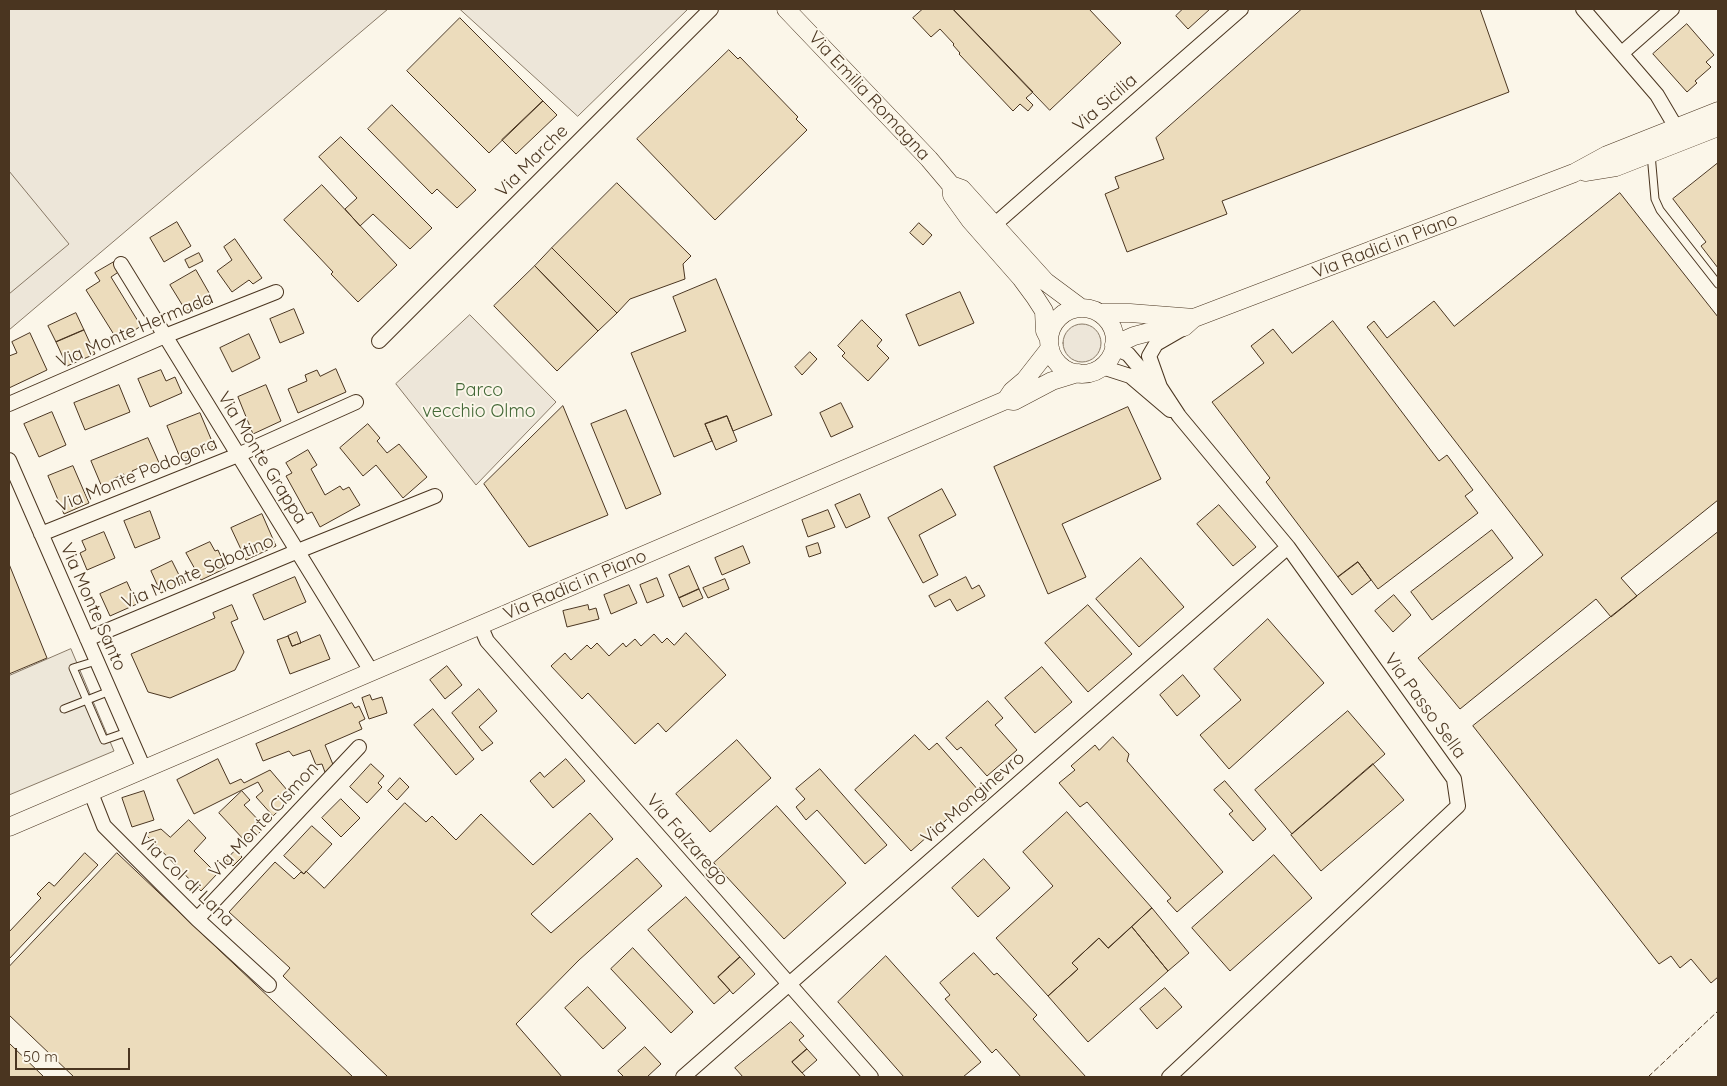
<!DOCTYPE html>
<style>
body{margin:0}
#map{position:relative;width:1727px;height:1086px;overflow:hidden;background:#fbf6e9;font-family:Quicksand,sans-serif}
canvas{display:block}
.frame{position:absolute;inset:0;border:10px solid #4a3520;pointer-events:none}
.scale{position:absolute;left:15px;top:1048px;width:115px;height:22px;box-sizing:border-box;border:2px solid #4a3520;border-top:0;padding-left:6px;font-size:15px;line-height:18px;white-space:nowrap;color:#4a3520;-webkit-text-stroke:4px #fbf6e9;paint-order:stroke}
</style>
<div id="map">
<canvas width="1727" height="1086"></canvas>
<div class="frame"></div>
<div class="scale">50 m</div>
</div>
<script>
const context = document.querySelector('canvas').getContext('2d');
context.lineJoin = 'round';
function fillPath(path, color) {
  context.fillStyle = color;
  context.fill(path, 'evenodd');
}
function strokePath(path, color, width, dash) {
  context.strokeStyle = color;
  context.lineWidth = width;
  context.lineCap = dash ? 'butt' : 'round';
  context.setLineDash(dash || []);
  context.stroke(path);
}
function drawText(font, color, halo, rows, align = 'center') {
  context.font = font + ' Quicksand,sans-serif';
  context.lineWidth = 4;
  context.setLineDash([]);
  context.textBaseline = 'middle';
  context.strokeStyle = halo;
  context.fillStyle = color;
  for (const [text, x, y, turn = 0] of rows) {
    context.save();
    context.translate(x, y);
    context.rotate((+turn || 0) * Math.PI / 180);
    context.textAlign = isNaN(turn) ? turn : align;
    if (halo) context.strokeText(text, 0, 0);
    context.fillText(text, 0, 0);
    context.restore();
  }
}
const green = new Path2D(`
 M9,9H388L9,330Z
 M460,9H688L578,116Z
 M470,315L556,402L476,485L396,384Z
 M1063 343a19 19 0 1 1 38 0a19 19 0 1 1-38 0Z`);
fillPath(green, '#ede6d9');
strokePath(green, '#887966', 1);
const parking = new Path2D(`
 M9,171L69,244L9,294Z
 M71,649L114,751L9,795V676Z`);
fillPath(parking, '#ede7d9');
strokePath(parking, '#887966', 1);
const building = new Path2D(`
 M923,9H953L1033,92L1026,98L1033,105L1028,111L1020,104L1013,111L959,54L960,53L953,45L954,44L940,29L931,37L913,18Z
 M953,9H1089L1121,43L1050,110Z
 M1183,9H1210L1188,29L1176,16Z
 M1302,9H1480L1509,92L1222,201L1227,214L1127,252L1105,194L1119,188L1115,177L1164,159L1156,138Z
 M460,18L543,101L489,153L407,71Z
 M1687,24L1714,55L1706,62L1711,67L1695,81L1697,83L1687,92L1653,54Z
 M729,50L738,59L740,57L798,117L796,119L807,130L715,220L637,139Z
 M543,101L557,115L516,154L502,140Z
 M392,105L476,190L457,208L437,189L432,194L368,129Z
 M341,137L432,228L410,249L373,214L360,226L345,209L357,198L319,157Z
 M1718,163V268L1701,246L1706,242L1673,199Z
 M617,183L691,256L683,264L685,279L630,299L617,313L552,248Z
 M322,185L397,265L358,302L331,274L333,272L284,220Z
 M1620,193L1718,317V500L1621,578L1637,596L1611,617L1596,599L1460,709L1418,658L1543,555L1367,327L1374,321L1387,338L1434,301L1454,326Z
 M177,222L191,246L164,262L150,238Z
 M919,223L932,235L923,245L910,233Z
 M235,239L262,278L253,284L249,280L232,292L217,271L232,260L224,247Z
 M552,248L617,313L598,331L535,266Z
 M199,253L203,261L189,268L185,260Z
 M114,262L120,271L111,277L141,326L118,341L86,290L100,281L95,273Z
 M535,266L598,331L557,371L494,306Z
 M196,270L212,298L199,306L198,304L186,311L170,285Z
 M716,279L772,415L733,431L727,416L705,424L712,441L674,457L631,353L686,331L673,297Z
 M960,292L974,323L919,346L906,315Z
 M294,309L304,333L280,343L270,319Z
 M76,313L84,330L56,342L48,326Z
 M862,320L882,340L877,346L889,358L868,381L842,356L845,353L838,346Z
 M1333,321L1439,461L1447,455L1473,490L1465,496L1478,513L1378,589L1358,562L1338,577L1266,482L1270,478L1212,402L1264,363L1251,346L1273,329L1292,353Z
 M84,330L95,354L67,366L56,342Z
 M30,333L47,370L9,388V356L17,353L12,342Z
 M249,334L260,358L232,372L220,348Z
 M810,352L817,359L802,375L795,367Z
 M336,369L346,392L298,413L288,389L307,381L305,375L317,370L320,376Z
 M161,370L166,381L175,377L182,393L150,407L138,379Z
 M119,385L130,412L85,430L74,403Z
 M266,385L281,421L253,434L238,397Z
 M841,403L853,427L831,437L820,413Z
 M563,406L608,515L529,547L484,484Z
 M1128,407L1161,479L1062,524L1086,577L1048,594L994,467Z
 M626,410L661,494L626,509L591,424Z
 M52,412L66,445L39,457L24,424Z
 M200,413L214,446L181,460L167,426Z
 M727,416L737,441L716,450L705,424Z
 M368,424L380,438L377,441L387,453L399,444L427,477L403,498L376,465L363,476L340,448Z
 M148,438L160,465L143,472L141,467L132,471L136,479L127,482L124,474L113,479L114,482L102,487L91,461Z
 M308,450L317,465L311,469L325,495L340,486L343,490L349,487L360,505L320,527L312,512L307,514L286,476L292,473L286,463Z
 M73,466L89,503L64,514L48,476Z
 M942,489L956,515L919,535L938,575L923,583L888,518Z
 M860,494L870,517L846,528L835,505Z
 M1219,505L1256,547L1233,566L1197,524Z
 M828,510L835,527L808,537L802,520Z
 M150,511L160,538L135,548L124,521Z
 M262,514L276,546L246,560L231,528Z
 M1492,530L1513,558L1432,620L1411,592Z
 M104,532L115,558L87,570L80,553L86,550L82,541Z
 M1718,532V977L1711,983L1691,959L1680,968L1671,956L1659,964L1473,726Z
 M210,542L215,551L218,550L226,568L201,580L186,553Z
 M818,543L821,553L809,557L806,547Z
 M743,546L750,563L722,575L715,558Z
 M1141,558L1184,607L1139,647L1096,599Z
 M172,561L183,583L161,593L151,571Z
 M1358,562L1371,580L1352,595L1338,577Z
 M9,564L47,658L9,674Z
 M689,566L699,589L679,598L669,575Z
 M295,577L306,602L264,620L253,595Z
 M966,577L972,589L979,585L985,596L957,611L950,599L935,607L929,596Z
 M657,578L664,596L647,603L640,585Z
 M725,579L729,589L708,598L703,588Z
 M127,582L137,604L110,616L100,594Z
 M629,585L637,603L611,614L604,595Z
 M699,589L703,598L683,607L679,598Z
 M1394,595L1411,615L1393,632L1375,611Z
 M232,605L238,619L231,622L244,652L235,670L170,698L148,692L131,654L215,618L213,613Z
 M588,605L589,610L596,608L599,619L567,627L563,611Z
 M1088,605L1132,654L1088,692L1045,643Z
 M1268,619L1324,683L1229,769L1200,735L1241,700L1214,669Z
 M297,632L301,643L292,646L288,636Z
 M686,633L726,675L666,732L658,723L635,744L588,693L582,699L551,666L565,653L571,660L587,645L591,649L597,643L609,656L623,643L626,647L635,639L641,646L654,634L662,643L667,638L674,645Z
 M320,635L330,659L290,674L277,640L288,636L292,646Z
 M447,666L462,685L445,699L430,680Z
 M1042,667L1072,702L1035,733L1005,698Z
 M1183,675L1200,696L1177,716L1160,695Z
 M479,689L497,711L479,727L493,743L482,751L452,713Z
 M370,695L372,700L382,697L387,713L369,719L362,698Z
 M988,701L1003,718L995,725L1017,750L987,776L961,747L957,750L946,738Z
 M352,703L355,708L359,706L365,719L359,722L362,729L325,745L334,767L326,775L322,764L316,765L310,750L293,756L289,751L263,761L256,744Z
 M433,709L474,759L456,775L414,725Z
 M1348,711L1385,754L1292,834L1255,790Z
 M915,735L929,750L937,743L979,791L911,851L855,790Z
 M1113,737L1129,754L1127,761L1223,872L1177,912L1167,901L1171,898L1087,802L1080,807L1059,783L1075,770L1071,766L1095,745L1099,750Z
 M737,740L771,778L710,832L676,794Z
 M218,759L230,784L241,779L244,783L270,770L293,797L273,816L256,797L263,791L258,782L194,814L177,780Z
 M566,759L585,781L553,808L530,781L540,772L544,777Z
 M371,764L384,776L378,783L382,787L367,803L350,787Z
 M1373,764L1404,800L1321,871L1291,835Z
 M820,769L887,845L865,864L817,810L806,820L796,807L805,799L796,789Z
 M400,778L409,787L397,800L388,791Z
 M1225,781L1266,829L1253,841L1229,814L1233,811L1214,790Z
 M144,791L154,820L132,827L122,798Z
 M242,791L250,800L244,805L265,827L254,838L252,835L245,841L219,813Z
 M341,799L360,818L341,837L322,818Z
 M405,803L426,822L432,816L456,840L481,814L533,865L590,813L613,839L531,914L551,933L637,858L662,886L579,960L516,1024L562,1077H388L283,976L290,968L229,912L275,862L294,879L301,872L304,874L306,871L324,888Z
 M777,806L846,883L784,939L714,863Z
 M1067,812L1152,908L1108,948L1099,938L1072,963L1078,969L1048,996L996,938L1053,886L1023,852Z
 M189,820L206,838L194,851L217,874L201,891L147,836L148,833L161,829L170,837Z
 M312,826L332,844L304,874L284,856Z
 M236,850L242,857L233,866L226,860Z
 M85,853L98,865L9,959V932L41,898L37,894L49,882L54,886Z
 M117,853L353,1077H74L9,1015V967Z
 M1274,855L1312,898L1230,971L1192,928Z
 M984,859L1010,888L978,917L952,888Z
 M686,897L740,957L718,977L730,990L714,1004L648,930Z
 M1152,908L1189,953L1168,971L1132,927Z
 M1132,927L1168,971L1088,1042L1048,996L1078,969L1072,963L1099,938L1108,948Z
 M633,948L693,1012L671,1033L611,969Z
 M974,953L994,975L997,973L1037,1015L1033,1019L1086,1077H1021L996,1049L992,1053L945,999L950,995L940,983Z
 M886,956L981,1062L963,1077H904L838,1002Z
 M740,957L755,974L733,994L718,977Z
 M588,987L626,1028L603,1049L565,1008Z
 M1165,988L1182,1007L1157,1029L1140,1009Z
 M791,1022L804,1036L799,1040L807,1049L792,1062L806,1077H743L735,1068Z
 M9,1043L44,1077H9Z
 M645,1047L661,1064L647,1077H624L618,1071Z
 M807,1049L817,1060L802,1073L792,1062Z`);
fillPath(building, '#ecdcbc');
strokePath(building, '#4a3520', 1);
const service = new Path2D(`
 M1651,154L1655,199L1660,210L1718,284
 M96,661L73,668L104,740L127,732
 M64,709L110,691`);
const minor = new Path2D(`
 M1583,9L1657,95L1677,129
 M1622,53L1672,9
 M994,225L1241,9
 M121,264L371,671
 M379,341L711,9
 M1114,348L1128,354L1150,380L1160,387
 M1102,367L1130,376L1170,410
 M9,404L165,336L276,292
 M9,460L144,769
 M41,534L238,455L356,402
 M480,625L487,641L871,1077
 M87,639L298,551L435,496
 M91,793L104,826L197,919L269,985
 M197,919L359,747
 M683,1077L1288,547
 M1169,1077L1458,806L1454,779L1288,547L1179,416L1160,387L1149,356L1156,344L1182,329`);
const tertiary = new Path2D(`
 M786,9L929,159L951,185L962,189L1046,282L1081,308
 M1585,172L1616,167L1718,127
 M951,185L952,195L970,220L1021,278L1035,297L1044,311L1045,331L1049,339
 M1049 341a33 33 0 1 1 66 0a33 33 0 1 1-66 0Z
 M1099,313H1130L1194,318
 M1114,345L1134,336L1153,331L1184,327L1194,318L1574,173L1607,155L1718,111
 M1006,400L1014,401L1052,381L1078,373
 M9,827L1006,400L1012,391L1025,380L1050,348`);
strokePath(service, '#4a3520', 9);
strokePath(minor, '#4a3520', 16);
strokePath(tertiary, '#4a3520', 19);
strokePath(service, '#fbf6e9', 7);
strokePath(minor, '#fbf6e9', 14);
strokePath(tertiary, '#fbf6e9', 18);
strokePath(new Path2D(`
 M1648,1077L1718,1011`), '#4a3520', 1, [6, 2.5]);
drawText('18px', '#4a3520', '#fbf6e9', [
 ["Via Emilia Romagna",869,96,47],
 ["Via Sicilia",1105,103,-41],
 ["Via Marche",532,161,-45],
 ["Via Radici in Piano",1385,246,-21],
 ["Via Monte Hermada",135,330,-23],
 ["Via Monte Grappa",262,458,58],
 ["Via Monte Podogora",137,475,-22],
 ["Via Monte Sabotino",198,572,-23],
 ["Via Radici in Piano",575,585,-23],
 ["Via Monte Santo",93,607,66],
 ["Via Passo Sella",1425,706,54],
 ["Via Monginevro",973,798,-41],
 ["Via Monte Cismon",264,820,-47],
 ["Via Falzarego",687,840,49],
 ["Via Col di Lana",186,880,44]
]);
drawText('18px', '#436837', '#fbf6e9', [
 ["Parco",479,391],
 ["vecchio Olmo",479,412]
]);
</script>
